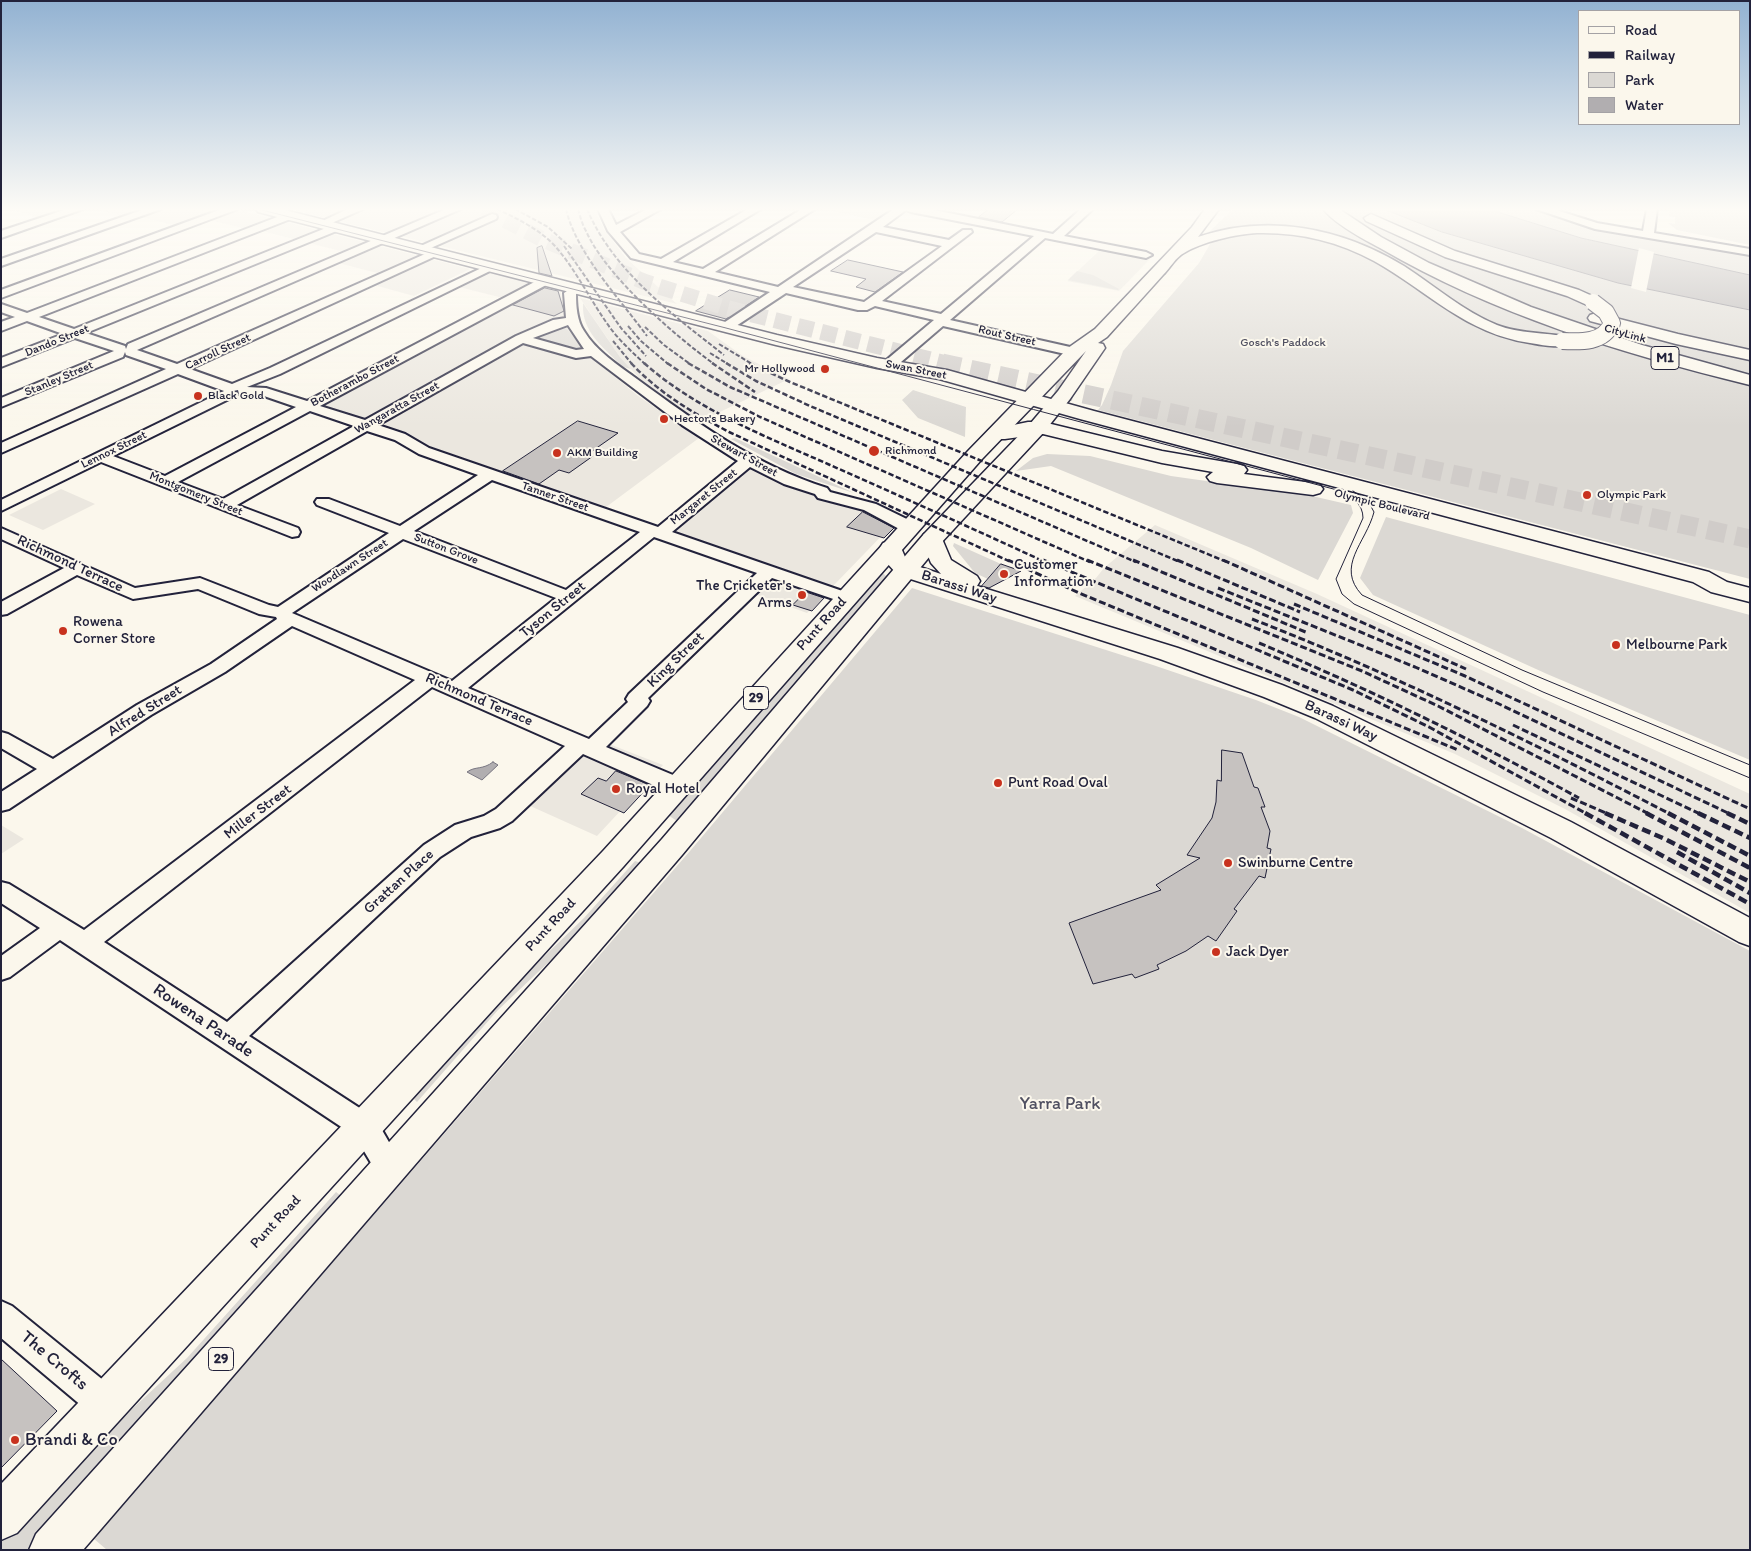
<!DOCTYPE html>
<style>
body{margin:0}
#map{position:relative;width:1751px;height:1551px;overflow:hidden;background:#fbf7ec;font-family:Itim,sans-serif}
canvas{display:block}
.frame{position:absolute;inset:0;border:2px solid #22223b;pointer-events:none}
.legend{position:absolute;left:1578px;top:10px;width:162px;height:115px;box-sizing:border-box;background:#fbf7ec;border:1px solid #a4a2a5;margin:0;padding:6px 9px;list-style:none;font-size:15px;color:#22223b}
.legend li{display:flex;align-items:center;gap:10px;height:25px}
.legend b{width:25px;border:1px solid #a4a2a5}
</style>
<div id="map">
<canvas width="1751" height="1551"></canvas>
<div class="frame"></div>
<ul class="legend">
<li><b style="height:6px;background:#fbf7ec"></b>Road</li>
<li><b style="height:6px;background:#22223b"></b>Railway</li>
<li><b style="height:14px;background:#dbd8d3"></b>Park</li>
<li><b style="height:14px;background:#b1aeb0"></b>Water</li>
</ul>
</div>
<script>
const context = document.querySelector('canvas').getContext('2d');
context.lineJoin = 'round';
function fillPath(path, color) {
  context.fillStyle = color;
  context.fill(path, 'evenodd');
}
function strokePath(path, color, width, dash) {
  context.strokeStyle = color;
  context.lineWidth = width;
  context.lineCap = dash ? 'butt' : 'round';
  context.setLineDash(dash || []);
  context.stroke(path);
}
function drawText(font, color, halo, rows, align = 'center') {
  context.font = font + ' Itim,sans-serif';
  context.lineWidth = 4;
  context.setLineDash([]);
  context.textBaseline = 'middle';
  context.strokeStyle = halo;
  context.fillStyle = color;
  for (const [text, x, y, turn = 0] of rows) {
    context.save();
    context.translate(x, y);
    context.rotate((+turn || 0) * Math.PI / 180);
    context.textAlign = isNaN(turn) ? turn : align;
    if (halo) context.strokeText(text, 0, 0);
    context.fillText(text, 0, 0);
    context.restore();
  }
}
fillPath(new Path2D(`
 M11,209H73L42,219Z
 M97,209H235L470,269L414,296L374,285L389,276L338,263L356,255L250,228L247,229L209,220L185,228L141,217L133,219Z
 M289,209H596L598,217L604,229L626,258L677,304Z
 M823,209H891L875,220Z
 M1101,249L1150,259L1119,291L1067,281Z
 M489,271L560,290L568,323L596,361L637,395L699,438L594,516L408,449L384,437L295,406L503,298L459,287Z
 M580,298L708,331L743,356L789,379L701,421L670,402L642,381L620,357Z
 M742,461L781,481L823,498L851,505L893,524L807,613L741,589L757,573L652,537Z
 M61,489L95,504L43,530L9,515Z
 M1155,525L1317,594L1750,794V913L1565,809L1455,754L1075,596L1096,578L1104,568Z
 M591,737L663,765L597,836L528,805Z
 M1,825L24,839L1,854Z`), '#ebe7df');
fillPath(new Path2D(`
 M1233,209H1384L1442,232L1618,283L1750,310V579L1098,410L1102,405L1111,385L1123,351L1199,263L1213,239L1209,232Z
 M1488,209H1531L1605,230L1750,256V275L1581,238Z
 M1670,209H1750V245L1677,230L1668,223L1675,224V217L1669,216Z
 M1077,271L1093,275L1119,289L1118,290L1068,280Z
 M583,303L620,357L631,369L623,367C604,348 581,332 583,303Z
 M566,328L585,350L531,339L533,336Z
 M913,390L966,407L965,437L918,418L902,400Z
 M735,438L854,493L796,474L731,439Z
 M1047,454L1090,456L1171,476L1312,496L1351,505L1353,513L1318,580L1251,548L1051,466L1016,471L1033,458Z
 M1386,517L1750,615V760L1547,674L1373,595L1360,578Z
 M954,543L1001,564L988,579L975,573L953,546Z
 M882,572L887,577L763,726L677,821L668,815Z
 M912,588L1153,665L1256,700L1299,717L1522,828L1750,951V1550H107L93,1538L690,851Z
 M635,861L641,863L570,942L498,1010L417,1102L413,1098L501,998L584,918Z
 M336,1192L341,1196L27,1550H1V1542L63,1473L187,1358Z`), '#dbd8d3');
const water = new Path2D(`
 M1384,209H1488L1581,238L1750,275V310L1618,283L1442,232Z
 M493,762L498,765L482,780L467,772C475,766 483,770 493,762Z`);
fillPath(water, '#b1aeb0');
strokePath(water, '#787681', 1);
fillPath(new Path2D(`
 M1639,248L1654,252L1646,292L1631,288Z`), '#fbf7ec');
const building = new Path2D(`
 M989,209H1018L1002,222L979,217Z
 M542,246L552,276L539,273L537,248Z
 M848,260L903,272L875,292L856,287L866,279L831,271Z
 M545,288L558,291L564,311L554,316L513,305Z
 M730,290L759,297L726,319L696,311Z
 M578,421L618,433L588,454L593,456L569,473L559,470L539,484L503,471Z
 M863,512L894,528L884,538L847,527Z
 M1001,564L1021,571L989,588L982,586Z
 M806,592L824,598L812,611L793,605Z
 M1222,750L1242,753L1254,787L1258,788L1265,807H1261L1270,831L1267,848L1271,849L1265,878L1259,876L1234,909L1237,911L1216,941L1208,936L1186,951L1157,965L1159,969L1135,978L1132,974L1093,984L1069,923L1161,890L1156,885L1200,858L1187,855L1212,818L1216,802L1217,780L1221,781Z
 M616,771L650,785L624,813L581,794L598,778L606,781Z
 M1,1359L57,1411L1,1468Z`);
fillPath(building, '#c6c2c0');
strokePath(building, '#22223b', 1);
strokePath(new Path2D(`
 M484,209L542,239L645,282L727,308L948,364`), '#d0ccc9', 16, [16, 8]);
strokePath(new Path2D(`
 M942,363L1750,539`), '#d0ccc9', 19, [19, 10]);
const minor = new Path2D(`
 M67,209H83L1,238V231Z
 M145,209H161L1,266V259Z
 M222,209H238L1,298V290Z
 M348,209H363L325,226L321,227L316,224Z
 M446,209H461L137,350L177,364L434,250L440,253L438,255L190,369L232,384L270,368L490,264L494,265L496,267L494,269L280,374L247,387L266,388L307,401L544,277L548,278L550,281L548,284L320,406L365,420L516,336L553,320L566,318L564,293L576,285L582,289L576,294C576,306 577,321 584,331C596,351 618,365 637,379C697,423 755,465 827,488L830,492L876,504L915,523L917,527L915,531H903L864,510L818,498L815,494L784,484L750,467L672,532L851,594L854,598L851,602L845,603L772,578L648,698L650,701L647,706L606,747L685,780L688,786L685,792L677,794L669,792L583,754L512,821L500,828L471,837L440,857L249,1036L375,1118L404,1168L400,1178L390,1182L380,1178L355,1136L60,940L10,977L1,980V956L40,928L1,903V882L9,884L84,930L415,680L292,626L225,672L151,715L9,809L1,811V792L37,769L1,748V732L8,734L53,759L137,705L211,664L277,619L276,617L259,614L198,589L133,599L77,575L7,614L1,615V602L64,568L1,539V528L135,588L200,578L269,605L278,607L389,533L317,505L315,502L317,499H329L400,526L478,475L419,454L395,440L367,431L237,505L298,528L300,532L298,536L292,537L101,462L1,511V500L224,391L178,374L1,453V443L166,369L126,355L125,352L123,357L1,407V398L114,351L75,338L1,367V358L63,334L27,321L1,331V322L15,317L1,312V304L27,313L285,214H293L294,216L293,218L39,317L74,329L331,226H339L340,228L339,230L86,333L125,346L126,349L128,344ZM568,325L584,349L576,350L533,338ZM523,343L576,358L591,356L682,425L738,461L658,527L429,448L405,434L378,425ZM238,390L239,394L264,396L296,407L165,476L113,456L233,397L235,394L233,391ZM310,411L354,426L223,499L178,482ZM492,480L640,532L566,590L414,531ZM654,537L757,573L629,694L626,699L628,702L589,739L468,688ZM403,539L556,598L452,681L292,613ZM432,687L565,746L496,809L484,816L455,825L424,845L227,1022L104,942Z
 M598,209H608L616,225L647,209H661L620,232L639,254L661,259L748,209H761L673,262L703,269L802,209H815L715,272L778,287L894,209H929L1053,234L1081,209H1093L1064,236L1146,252L1152,255L1146,258L1045,238L950,320L1079,349L1081,352L1079,355L1074,356L943,326L894,368L889,369L882,365L884,362L934,320L875,306L867,310H858L786,293L730,330H722L720,327L722,324L770,292L631,258L608,231ZM906,210L911,212L1034,236L941,314L882,301L972,232L971,230H963L949,240L883,227ZM876,232L942,246L864,302L793,287Z
 M1536,209H1553L1597,223L1643,231L1647,209H1657L1654,233L1750,249V255L1595,229Z
 M492,214L496,215L497,217L496,219L424,251H416L414,249Z
 M1,1301L12,1306L119,1393L124,1405L119,1417L107,1422L95,1417L1,1338Z`);
const major = new Path2D(`
 M256,209H281L777,335L877,358L947,370L1094,411L1709,572L1727,582L1750,588V602L1711,592L1693,582L1080,419L939,379L877,368L776,345L258,212Z
 M1028,422H1043L1162,451L1237,464L1244,466L1247,470L1244,474L1313,483L1320,485L1323,489L1320,493L1313,495L1217,483L1210,481L1207,477L1213,472L1162,463L1043,434C1026,434 1006,442 989,438L986,434L989,430Z
 M932,532L940,534L951,560L977,576L980,581L977,586L1178,648L1282,685L1333,706L1571,822L1750,918V946L1739,942L1551,838L1315,718L1264,697L1160,659L898,575L884,560L880,548L883,543L891,541L899,543L905,557L914,565L941,574L931,563L921,539L924,534Z`);
const highway = new Path2D(`
 M1205,209H1219L1198,237C1268,213 1342,228 1404,266C1435,286 1463,311 1497,325C1520,334 1544,332 1568,337L1570,341L1568,345C1556,348 1542,345 1530,343C1466,334 1428,291 1374,261C1338,241 1298,232 1257,233C1237,234 1201,242 1184,253C1176,257 1170,268 1163,275C1145,295 1126,316 1107,337L1098,343L1103,344L1105,348L1070,399L1044,432L940,544L682,855L83,1550H29L36,1534L662,839L924,534L1030,424L1058,391L1086,351L982,459L623,867L17,1533L1,1540V1484L603,851L968,451L1068,348L1095,329L1192,227Z
 M1323,209H1339L1381,237L1429,263L1531,307L1642,345L1750,375V385C1623,354 1493,314 1380,248C1363,239 1335,224 1323,209Z
 M1371,214L1455,251L1579,290L1599,299L1601,302L1599,305H1587L1567,296L1445,257L1366,221L1364,218Z
 M1596,313L1678,334L1750,350V360L1676,344L1590,321L1588,318L1590,315Z`);
strokePath(minor, '#22223b', 4);
strokePath(major, '#22223b', 3);
strokePath(highway, '#22223b', 3);
fillPath(minor, '#fbf7ec');
fillPath(major, '#fbf7ec');
fillPath(highway, '#fbf7ec');
strokePath(new Path2D(`
 M258,209L726,328L1341,491C1352,497 1363,504 1363,518L1336,579L1342,594L1354,604L1543,692L1750,778
 M1,210L3,209
 M1353,491L1368,501L1374,512C1366,543 1335,566 1362,595L1522,670L1750,765`), '#22223b', 1);
strokePath(new Path2D(`
 M497,209C518,219 539,229 555,246C577,271 591,302 611,329C621,342 633,353 645,364
 M515,209L548,227L572,249
 M566,209C576,253 620,299 647,336
 M578,209C580,216 582,224 586,231C606,276 674,335 714,364
 M587,209C613,271 673,315 724,355
 M564,246L621,328L646,356
 M628,326L641,341L668,364
 M645,327L664,345L690,364
 M613,341L632,364
 M719,344L752,364
 M710,353L728,364`), '#22223b', 2, [4.5, 2]);
strokePath(new Path2D(`
 M631,363C659,393 693,413 729,432L1011,562
 M644,363C697,410 765,436 830,465C902,497 974,529 1045,562
 M667,363L706,389L760,417L1090,562
 M688,363L730,387L1136,562
 M712,363L755,392
 M726,363L756,381L810,406L1180,562
 M749,363L790,382L1227,562`), '#22223b', 2.5, [5.5, 2.5]);
strokePath(new Path2D(`
 M1008,560L1079,593L1458,750
 M1043,560L1353,690L1429,727L1587,814
 M1087,560L1362,671L1438,706L1649,814
 M1133,560L1308,633
 M1177,560L1300,612
 M1223,560L1466,669
 M1218,588L1415,667L1497,703L1730,814
 M1294,604L1465,676L1750,809
 M1252,619C1396,675 1533,743 1670,814
 M1259,643C1369,689 1475,741 1579,798
 M1513,725L1700,814
 M1571,798L1608,814`), '#22223b', 3, [7, 3]);
strokePath(new Path2D(`
 M1585,813L1750,904
 M1605,813L1665,839L1750,882
 M1646,813L1750,868
 M1668,813L1750,856
 M1698,813L1750,838
 M1727,813L1750,824
 M1677,852L1750,893`), '#22223b', 4.5, [9, 4.5]);
const highwayBridge = new Path2D(`
 M1562,341C1581,342 1604,343 1612,323L1606,312L1593,302`);
strokePath(highwayBridge, '#22223b', 18, []);
strokePath(highwayBridge, '#fbf7ec', 16);
const sky = context.createLinearGradient(0, 0, 0, 427);
sky.addColorStop(0, '#92b2d2');
sky.addColorStop(0.49, '#fdfbf6');
sky.addColorStop(1, '#fdfbf600');
context.fillStyle = sky;
context.fillRect(0, 0, 1751, 427);
for (const [x, y, r, color] of [
 [825,369,5,"#c8321e"],
 [198,396,5,"#c8321e"],
 [664,419,5,"#c8321e"],
 [874,451,6,"#c8321e"],
 [557,453,5,"#c8321e"],
 [1587,495,5,"#c8321e"],
 [1004,574,5,"#c8321e"],
 [802,595,5,"#c8321e"],
 [63,631,5,"#c8321e"],
 [1616,645,5,"#c8321e"],
 [998,783,5,"#c8321e"],
 [616,789,5,"#c8321e"],
 [1228,863,5,"#c8321e"],
 [1216,952,5,"#c8321e"],
 [15,1440,5,"#c8321e"]
]) {
  const dot = new Path2D();
  dot.arc(x, y, r, 0, 2 * Math.PI);
  context.fillStyle = color;
  context.fill(dot);
  strokePath(dot, '#fbf7ec', 2);
}
drawText('12px', '#22223b', '#fbf7ec', [
 ["CityLink",1625,334,16],
 ["Rout Street",1007,336,13],
 ["Dando Street",57,341,-22],
 ["Carroll Street",218,352,-25],
 ["Swan Street",916,370,11],
 ["Stanley Street",59,379,-23],
 ["Botherambo Street",355,381,-28],
 ["Wangaratta Street",397,408,-29],
 ["Lennox Street",114,450,-26],
 ["Stewart Street",744,456,29],
 ["Montgomery Street",196,494,22],
 ["Tanner Street",555,497,19],
 ["Margaret Street",704,497,-39],
 ["Olympic Boulevard",1382,505,14],
 ["Sutton Grove",446,549,21],
 ["Woodlawn Street",350,566,-33]
]);
drawText('12px', '#505061', '#fbf7ec', [
 ["Gosch's Paddock",1283,343]
]);
drawText('12px', '#22223b', '#fbf7ec', [
 ["Mr Hollywood",815,369,"right"],
 ["Black Gold",208,396],
 ["Hector's Bakery",674,419],
 ["Richmond",885,451],
 ["AKM Building",567,453],
 ["Olympic Park",1597,495]
], 'left');
for (const [x, y, w] of [
 [1665,358,28],
 [756,698,25],
 [221,1359,25]
]) {
  const box = new Path2D();
  box.roundRect(x - w / 2, y - 11.5, w, 23, 4);
  context.fillStyle = '#fbf7ec';
  context.fill(box);
  strokePath(box, '#22223b', 1);
}
drawText('bold 14px', '#22223b', null, [
 ["M1",1665,358],
 ["29",756,698],
 ["29",221,1359]
]);
drawText('15px', '#22223b', '#fbf7ec', [
 ["Richmond Terrace",70,564,25],
 ["Barassi Way",959,587,18],
 ["Tyson Street",553,610,-39],
 ["Punt Road",822,624,-48],
 ["King Street",676,660,-44],
 ["Richmond Terrace",479,700,23],
 ["Alfred Street",145,711,-32],
 ["Barassi Way",1341,721,25],
 ["Miller Street",258,812,-37],
 ["Grattan Place",399,882,-42],
 ["Punt Road",551,925,-47],
 ["Punt Road",276,1222,-47]
]);
drawText('15px', '#22223b', '#fbf7ec', [
 ["Customer",1014,565],
 ["Information",1014,582],
 ["The Cricketer's",792,586,"right"],
 ["Arms",792,603,"right"],
 ["Rowena",73,622],
 ["Corner Store",73,639],
 ["Melbourne Park",1626,645],
 ["Punt Road Oval",1008,783],
 ["Royal Hotel",626,789],
 ["Swinburne Centre",1238,863],
 ["Jack Dyer",1226,952]
], 'left');
drawText('18px', '#22223b', '#fbf7ec', [
 ["Rowena Parade",203,1021,34],
 ["The Crofts",54,1361,40]
]);
drawText('18px', '#505061', '#fbf7ec', [
 ["Yarra Park",1060,1104]
]);
drawText('18px', '#22223b', '#fbf7ec', [
 ["Brandi & Co",25,1440]
], 'left');
</script>
